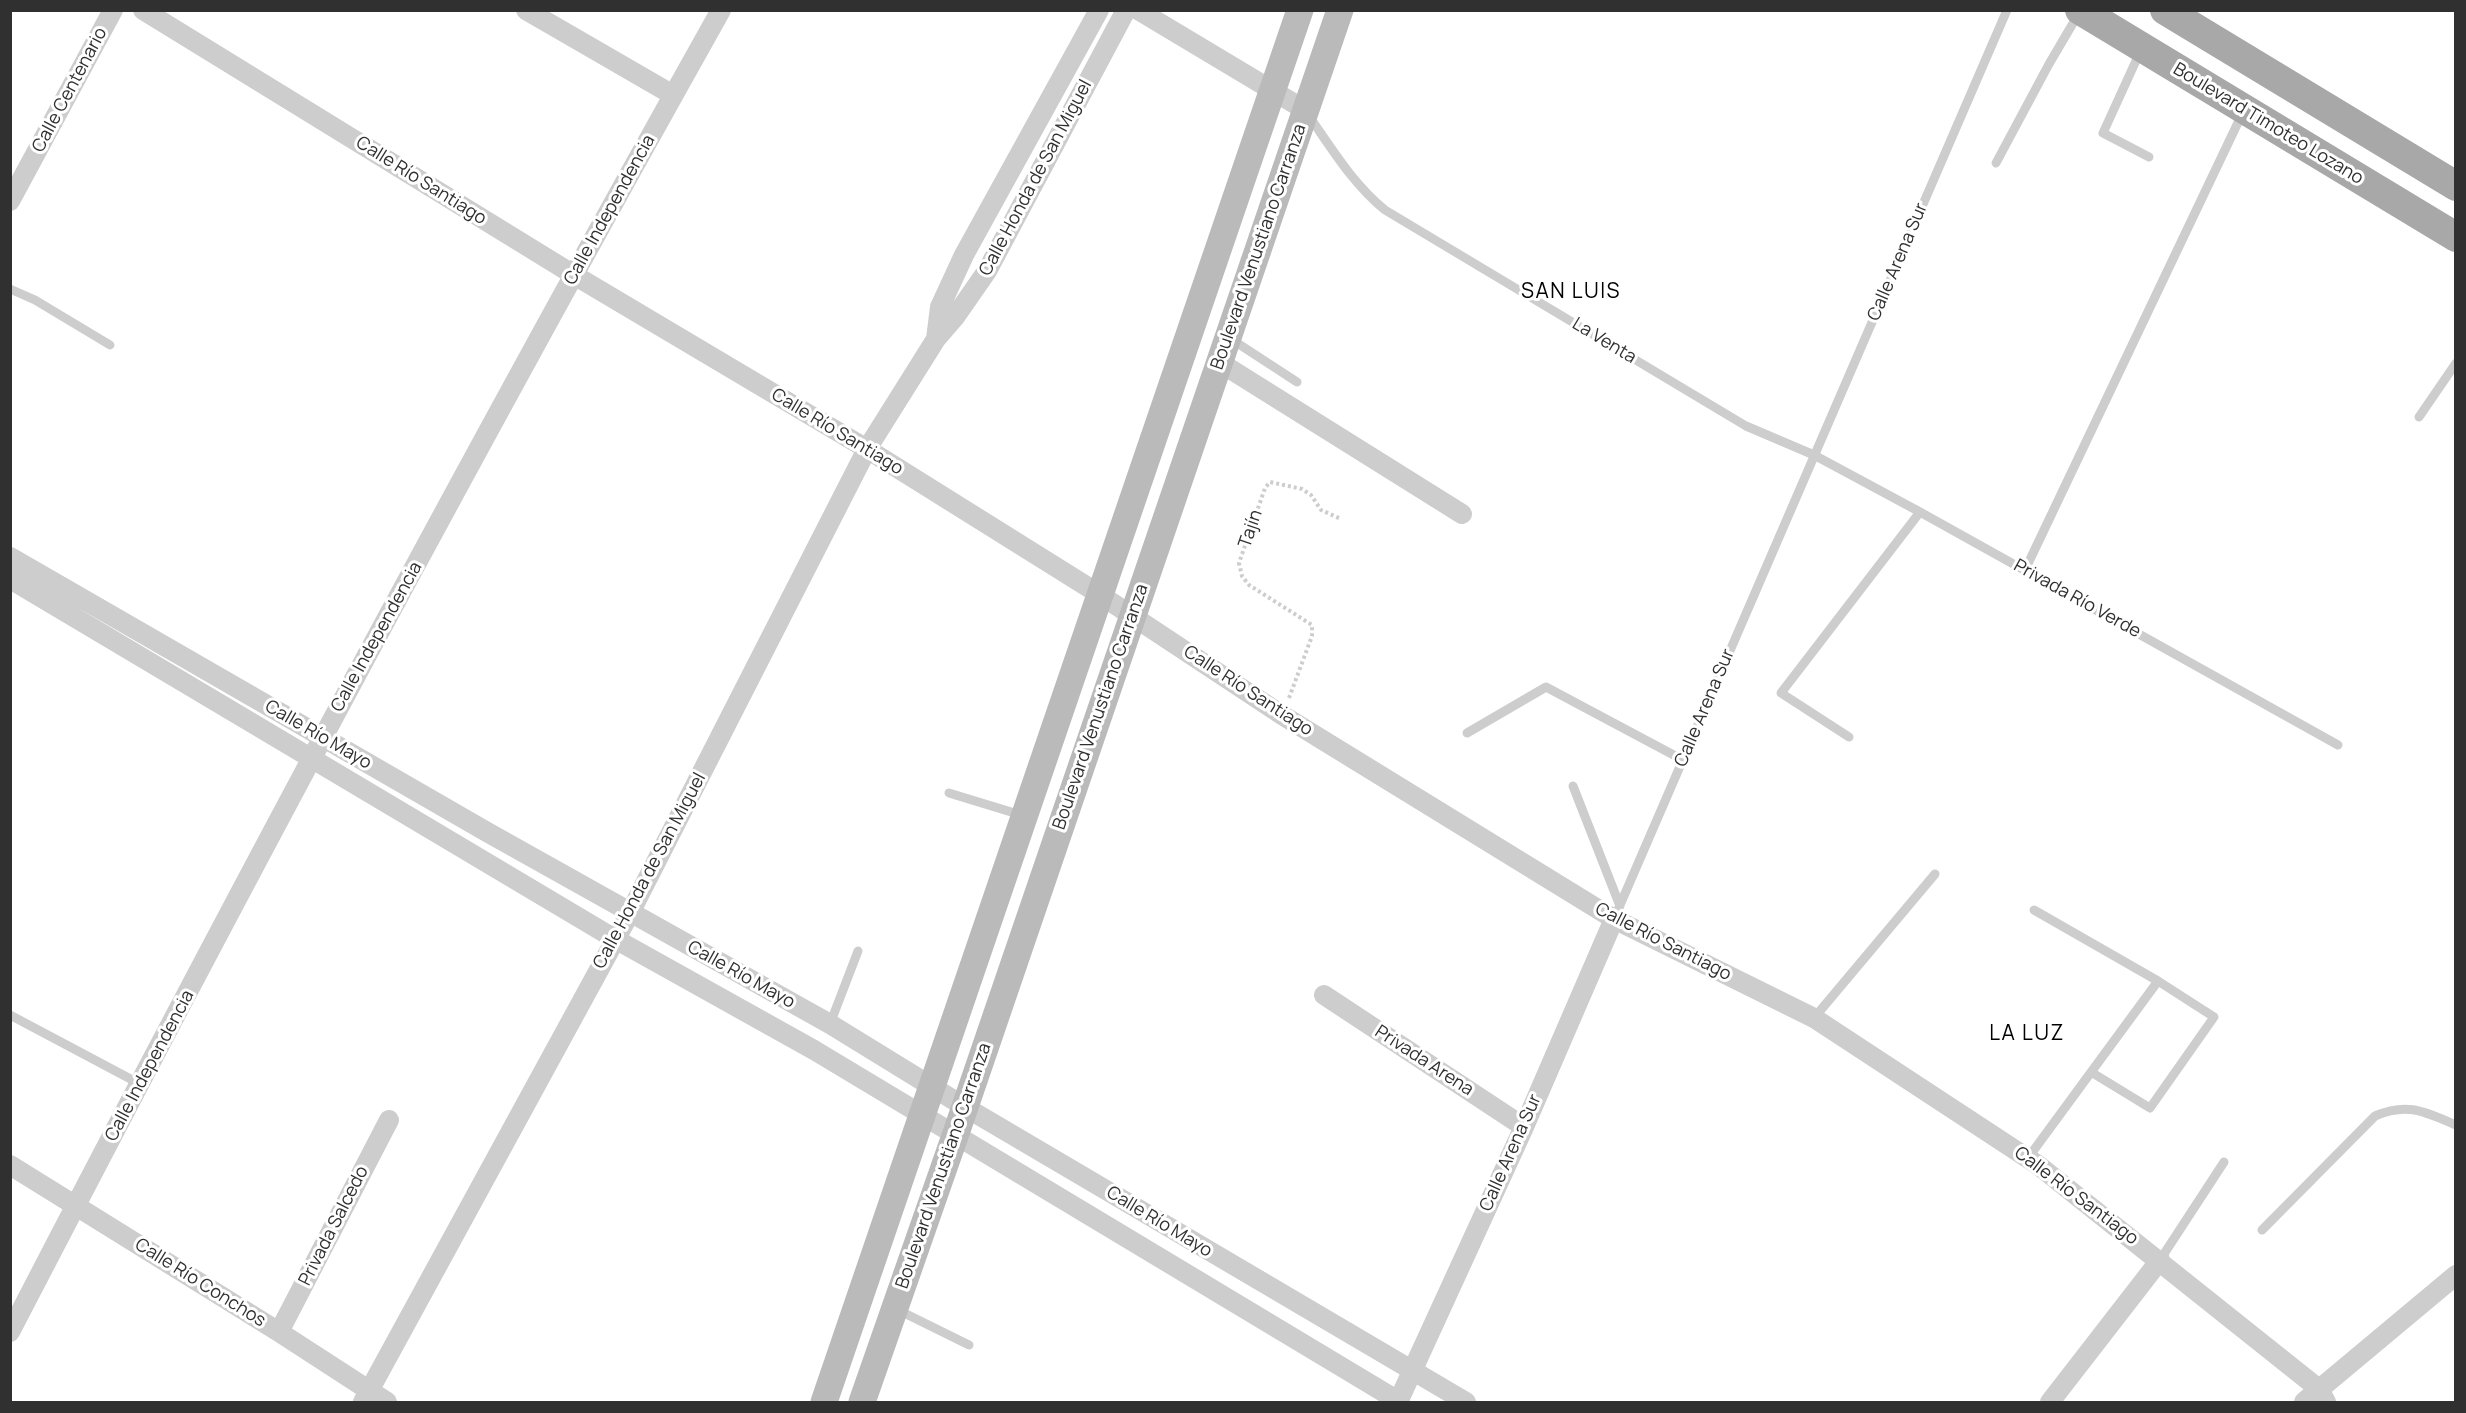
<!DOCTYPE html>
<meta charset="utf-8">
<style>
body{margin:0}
#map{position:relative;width:2466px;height:1413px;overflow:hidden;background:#fff;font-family:Manrope,sans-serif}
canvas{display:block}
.frame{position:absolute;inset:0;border:12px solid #303030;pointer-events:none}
</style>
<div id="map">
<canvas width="2466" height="1413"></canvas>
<div class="frame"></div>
</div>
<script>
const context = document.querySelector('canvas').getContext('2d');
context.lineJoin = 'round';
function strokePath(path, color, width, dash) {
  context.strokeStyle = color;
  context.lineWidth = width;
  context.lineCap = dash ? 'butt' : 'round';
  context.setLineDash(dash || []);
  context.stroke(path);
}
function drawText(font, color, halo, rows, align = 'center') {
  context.font = font + ' Manrope,sans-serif';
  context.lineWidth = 6;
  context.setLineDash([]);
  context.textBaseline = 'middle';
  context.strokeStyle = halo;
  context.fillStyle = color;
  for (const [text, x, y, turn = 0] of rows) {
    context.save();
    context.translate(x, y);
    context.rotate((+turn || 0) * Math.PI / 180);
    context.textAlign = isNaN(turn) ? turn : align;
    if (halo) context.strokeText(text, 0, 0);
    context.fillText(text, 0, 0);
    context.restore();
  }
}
strokePath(new Path2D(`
 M1289,698L1312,636V625L1249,585L1242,576L1239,563L1265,488L1270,482L1302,489L1311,495L1321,510L1341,519`), '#cdcdcd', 4, [3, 3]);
strokePath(new Path2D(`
 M2140,52L2103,133L2149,157
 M1309,116C1332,149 1353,184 1385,210L1746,426L1814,455L1920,512L2338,745
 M1996,163L2049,64L2079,13
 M10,289L35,300L110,345
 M1231,339L1297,382
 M2419,417L2456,363
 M2025,570L2243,112
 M1467,733L1546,687L1683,760
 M1849,737L1781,693L1920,512
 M1573,786L1620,906
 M949,793L1021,815
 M1614,919L2007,10
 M10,1015L140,1084
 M1814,1018L1935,874
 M830,1024L858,951
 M2091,1072L2150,1108L2214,1017L2158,981
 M2028,1158L2158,981L2034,910
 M2262,1230L2375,1116C2408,1102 2425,1112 2456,1125
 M2160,1260L2224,1162
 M898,1310L969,1345`), '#cdcdcd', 9);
strokePath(new Path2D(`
 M143,10L574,275L867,449L1099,594L1282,715L1614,919L1814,1018L2038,1165L2319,1389L2326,1402
 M526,10L673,95
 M1138,10L1305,110
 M10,201L113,10
 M936,339L940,307L964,255L1099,10
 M1219,362L1462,514
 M10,557L487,832L830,1024L965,1107L1466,1402
 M10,579L615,939L814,1050L1400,1402
 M1324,995L1524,1127
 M10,1165L279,1332L387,1402
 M10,1332C240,888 476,447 721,10
 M279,1332L389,1120
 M363,1402L630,913L867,449L936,339L955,317L987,271L1126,10
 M1398,1402L1524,1127L1614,919
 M2050,1402L2160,1260
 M2304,1402L2456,1275`), '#cdcdcd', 20);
strokePath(new Path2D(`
 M824,1402L1300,10
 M862,1402L955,1136L1340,10`), '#bababa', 27);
strokePath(new Path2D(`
 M2080,10L2456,237
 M2165,10L2456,186`), '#a8a8a8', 30);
drawText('18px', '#303030', '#fff', [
 ["Calle Centenario",70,90,-62],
 ["Boulevard Timoteo Lozano",2268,124,31],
 ["Calle Honda de San Miguel",1036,178,-62],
 ["Calle Río Santiago",421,181,32],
 ["Calle Independencia",610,210,-61],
 ["Boulevard Venustiano Carranza",1259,247,-71],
 ["Calle Arena Sur",1898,262,-67],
 ["La Venta",1604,341,31],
 ["Calle Río Santiago",837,432,31],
 ["Tajín",1251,529,-71],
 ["Privada Río Verde",2077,599,29],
 ["Calle Independencia",377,637,-61],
 ["Calle Río Santiago",1248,691,33],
 ["Boulevard Venustiano Carranza",1101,707,-71],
 ["Calle Arena Sur",1705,708,-67],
 ["Calle Río Mayo",318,735,30],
 ["Calle Honda de San Miguel",650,871,-62],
 ["Calle Río Santiago",1663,942,27],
 ["Calle Río Mayo",741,975,29],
 ["Privada Arena",1424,1061,33],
 ["Calle Independencia",150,1066,-62],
 ["Calle Arena Sur",1511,1153,-66],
 ["Boulevard Venustiano Carranza",944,1166,-71],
 ["Calle Río Santiago",2076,1196,37],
 ["Calle Río Mayo",1159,1222,31],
 ["Privada Salcedo",334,1226,-63],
 ["Calle Río Conchos",200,1283,32]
]);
context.letterSpacing = '1.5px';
drawText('21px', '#000', '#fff', [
 ["SAN LUIS",1571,292],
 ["LA LUZ",2027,1034]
]);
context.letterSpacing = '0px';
</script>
